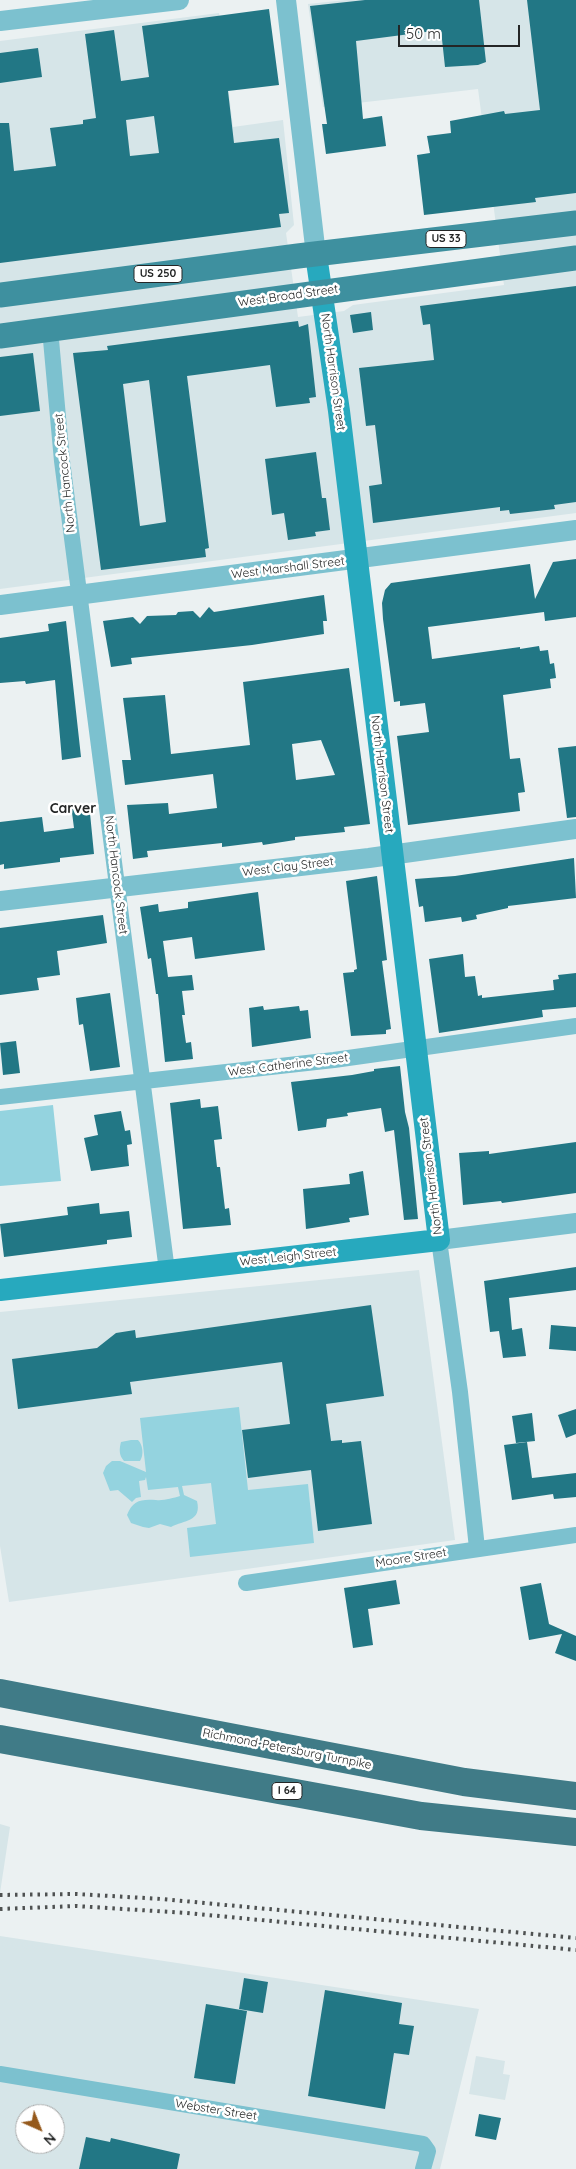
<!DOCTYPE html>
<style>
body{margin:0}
#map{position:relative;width:576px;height:2169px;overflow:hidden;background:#ebf1f2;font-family:Quicksand,sans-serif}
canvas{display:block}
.north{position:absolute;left:15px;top:2104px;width:50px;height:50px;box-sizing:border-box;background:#fff;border:1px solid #a7a8a8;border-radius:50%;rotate:136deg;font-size:14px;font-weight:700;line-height:20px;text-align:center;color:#242626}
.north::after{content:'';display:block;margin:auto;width:18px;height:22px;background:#95591b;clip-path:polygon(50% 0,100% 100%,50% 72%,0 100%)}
.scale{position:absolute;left:398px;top:25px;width:122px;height:22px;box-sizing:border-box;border:2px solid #242626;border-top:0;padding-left:6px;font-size:15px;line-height:18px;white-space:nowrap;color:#242626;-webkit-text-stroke:4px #fff;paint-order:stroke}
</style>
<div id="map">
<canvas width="576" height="2169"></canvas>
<div class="north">N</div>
<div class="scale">50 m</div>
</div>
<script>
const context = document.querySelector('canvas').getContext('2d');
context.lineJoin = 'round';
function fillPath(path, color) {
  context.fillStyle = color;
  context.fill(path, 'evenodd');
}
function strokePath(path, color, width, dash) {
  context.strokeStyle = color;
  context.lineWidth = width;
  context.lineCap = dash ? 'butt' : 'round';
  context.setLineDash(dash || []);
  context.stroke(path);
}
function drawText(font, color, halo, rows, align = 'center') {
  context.font = font + ' Quicksand,sans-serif';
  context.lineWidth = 5;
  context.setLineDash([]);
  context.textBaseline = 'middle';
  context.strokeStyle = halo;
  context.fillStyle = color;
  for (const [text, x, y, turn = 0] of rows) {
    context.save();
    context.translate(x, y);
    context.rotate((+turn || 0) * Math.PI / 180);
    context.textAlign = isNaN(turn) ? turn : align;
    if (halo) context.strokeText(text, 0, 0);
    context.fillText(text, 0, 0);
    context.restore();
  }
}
fillPath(new Path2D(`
 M346,0H576V513L0,589V41L219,13L233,127L283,120L294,225L286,233L298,317L344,311L353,305L504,285L478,89L323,107L308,4Z
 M419,1270L455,1540L9,1602L0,1546V1312Z
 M0,1824L10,1827L0,1893Z
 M0,1936L479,2009L440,2169H0ZM25,2114H55V2144H25Z
 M476,2056L505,2061L503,2074L510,2075L505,2100L469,2094Z`), '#d6e5e8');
fillPath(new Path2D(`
 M53,1105L61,1181L0,1186V1111Z
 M239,1407L248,1490L308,1484L314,1543L190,1557L187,1528L216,1524L211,1483L182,1486L184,1495L197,1501C202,1522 184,1520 171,1527L160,1524L149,1528L143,1527L131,1523L127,1515C133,1500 141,1499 156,1500C163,1501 173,1498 180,1496L178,1487L148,1490L146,1477L145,1480L139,1481L141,1497L136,1498L132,1502L118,1490L110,1491L103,1473L106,1466L112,1461H120L146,1472L140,1418Z
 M131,1440H138C143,1445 144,1455 140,1461H124C119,1455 119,1450 121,1442Z`), '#94d3df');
fillPath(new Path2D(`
 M365,0H479L486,62L478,65L445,67L441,30L356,41L363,119L382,116L386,146L326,154L322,124H327L310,6Z
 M527,0H576V193L535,198L536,202L424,215L417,155L430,153L427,136L451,133L450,121L504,111L505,114L540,110Z
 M269,9L279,85L228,91L234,143L279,138L289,213L279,214L281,227L0,263V123H9L14,171L56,166L50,128L83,124V120L96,118L85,34L114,30L121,81L149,77L142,26ZM154,116L159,153L130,156L126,120Z
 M38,48L42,77L0,83V53Z
 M576,286V502L554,505L555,509L510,514L509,510L500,511V507L373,523L369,486L382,484L375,425L366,426L359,368L434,360L430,324L423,325L420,306Z
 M371,312L373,330L353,333L350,315Z
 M298,321L299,327L308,324L316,397L309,398L310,403L276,407L270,365L187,376L209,548L205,549L206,557L101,570L73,353L108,350L107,346ZM149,380L166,522L140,526L123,384Z
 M33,353L40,411L0,416V357Z
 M316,452L322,498H326L330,530L315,532L316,536L288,540L284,513L272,515L265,459Z
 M576,559V617L545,621L544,612L428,627L432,659L520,647V649L539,646L540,651L548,650L550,664L554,663L556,678L550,679L551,688L503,695L510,759L520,758L525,792L518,793L520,811L408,825L397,736L429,732L425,703L400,706V701L394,702L383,619L382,603L385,590L391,583L530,564L535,599L553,562Z
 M324,595L327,621H323L324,634L252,645L131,658L132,664L111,667L103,621L133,617L140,624L147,616L176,615L178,612L193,611L200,618L209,607L214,612Z
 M66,621L81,757L62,760L55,680L26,684L25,681L0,683V638L49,631L48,624Z
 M349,668L370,824L344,827L345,832L295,837V840L263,845L262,842L222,847V843L147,851L148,857L133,859L127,805L168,803L169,814L217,808L213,774L125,785L122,760H131L123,698L165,695L171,754L250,745L243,682ZM321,740L335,775L296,780L292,744Z
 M576,746V817L567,818L558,748Z
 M89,803L94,854L60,858V862L4,869V864L0,865V822L42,817L44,832L74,828L71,805Z
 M574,858L576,898L508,906V908L476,915L477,919L462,922L461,917L425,922L423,906L419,907L415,879L455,876Z
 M377,876L387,960L382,961L391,1029L386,1030V1034L351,1036L343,973L354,972V970L357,969L346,881Z
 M258,892L265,950L195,959L192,937L163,941L168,977L192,975L194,990L182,991L185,1015H182L186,1043L191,1042L193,1059L165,1062L158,994H156L151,958L148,959L140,907L158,904L159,912L188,908V902Z
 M103,915L107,943L57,951L60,975L37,978L39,990L0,995V928Z
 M463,954L465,977L475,976L478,996L482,995V998L554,990L553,980L559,979L558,975L576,973V1007L542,1010L543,1017L439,1033L429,959Z
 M110,993L120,1067L90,1071L83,1024L79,1025L76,998Z
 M263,1006L264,1010L299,1006L300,1011L308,1010L311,1038L252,1047L249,1008Z
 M16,1041L20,1073L3,1075L0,1043Z
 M400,1066L405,1112L409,1128L418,1219L404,1220L394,1130L385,1132L381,1108L347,1113L348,1116L327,1119L326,1127L298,1131L291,1082L352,1075L374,1071V1069Z
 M200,1099L201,1108L218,1106L222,1139L214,1140L217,1167H220L225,1209L229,1208L231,1225L183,1229L170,1103Z
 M121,1111L125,1131L130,1130L132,1144L127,1145L129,1166L91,1171L84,1138L98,1135L94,1115Z
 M576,1142V1193L502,1203L501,1201L463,1205L459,1153L489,1151V1154Z
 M363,1171L369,1215L349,1218L350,1222L306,1229L303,1189L350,1184L349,1174Z
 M99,1203L100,1214L129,1211L132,1237L107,1240V1244L4,1257L0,1224L68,1215L67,1207Z
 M576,1267V1290L509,1298L512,1330L522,1328L526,1356L503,1358L499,1331L490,1332L484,1281Z
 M371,1305L384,1396L326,1404L331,1441L342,1440V1443L361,1441L372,1524L318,1531L311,1470L248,1478L242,1430L290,1424L282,1362L130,1382L132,1394L18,1409L12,1359L97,1348L116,1333L135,1330L136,1338Z
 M551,1325L576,1327V1351L549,1349Z
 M576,1409V1434L566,1438L558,1415Z
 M532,1413L535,1441L516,1443L512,1416Z
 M527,1442L532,1478L576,1473V1497L554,1499L553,1494L512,1500L504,1445Z
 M396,1580L400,1604L368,1609L373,1645L353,1648L344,1588Z
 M541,1583L549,1624L576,1636V1661L555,1653L562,1634L529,1640L520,1587Z
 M244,1978L268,1982L263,2013L239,2009Z
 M325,1990L402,2003L399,2024L414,2026L409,2055L394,2053L385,2109L308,2096Z
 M206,2004L247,2011L235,2084L194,2078Z
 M479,2114L501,2118L496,2140L475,2136Z
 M86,2137L110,2142L111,2138L180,2154L177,2169H79Z`), '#227785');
strokePath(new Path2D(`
 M50,329L62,461L167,1271
 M0,1097L334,1060L576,1026
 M439,1240L460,1392L477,1548
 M246,1583L576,1535
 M0,2074L423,2144L428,2151L423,2169`), '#7cc1cf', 16);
strokePath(new Path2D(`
 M286,0L316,255
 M0,21L179,0
 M0,605L576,530
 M0,901L369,858L576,829
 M439,1240L576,1223`), '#7cc1cf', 20);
strokePath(new Path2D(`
 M0,1290L439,1240L339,411L316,255`), '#27a9be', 22);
strokePath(new Path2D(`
 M0,295L298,256L576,223
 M0,336L576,258`), '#3e909f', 25);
strokePath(new Path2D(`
 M0,1693L464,1782L576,1796
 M0,1739L421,1816L576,1832`), '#407b87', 28);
strokePath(new Path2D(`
 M0,1895L76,1894L162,1899L576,1938
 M0,1909L76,1906L187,1913L576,1950`), '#4e5151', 4, [2.5, 5]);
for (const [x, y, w] of [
 [446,239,40],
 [158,274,48],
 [287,1791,30]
]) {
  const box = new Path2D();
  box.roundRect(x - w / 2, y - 8.5, w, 17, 4);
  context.fillStyle = '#fff';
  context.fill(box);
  strokePath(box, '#242626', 1);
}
drawText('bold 11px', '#242626', null, [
 ["US 33",446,239],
 ["US 250",158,274],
 ["I 64",287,1791]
]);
drawText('12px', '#242626', '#fff', [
 ["West Broad Street",288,296,-8],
 ["North Harrison Street",333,372,82],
 ["North Hancock Street",65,473,-96],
 ["West Marshall Street",288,568,-7],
 ["North Harrison Street",382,774,83],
 ["West Clay Street",288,867,-7],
 ["North Hancock Street",116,875,83],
 ["West Catherine Street",288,1065,-7],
 ["North Harrison Street",431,1176,-97],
 ["West Leigh Street",288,1257,-6],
 ["Moore Street",411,1558,-9],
 ["Richmond-Petersburg Turnpike",287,1749,11],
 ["Webster Street",216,2110,9]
]);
drawText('bold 14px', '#242626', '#fff', [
 ["Carver",73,809]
]);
</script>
